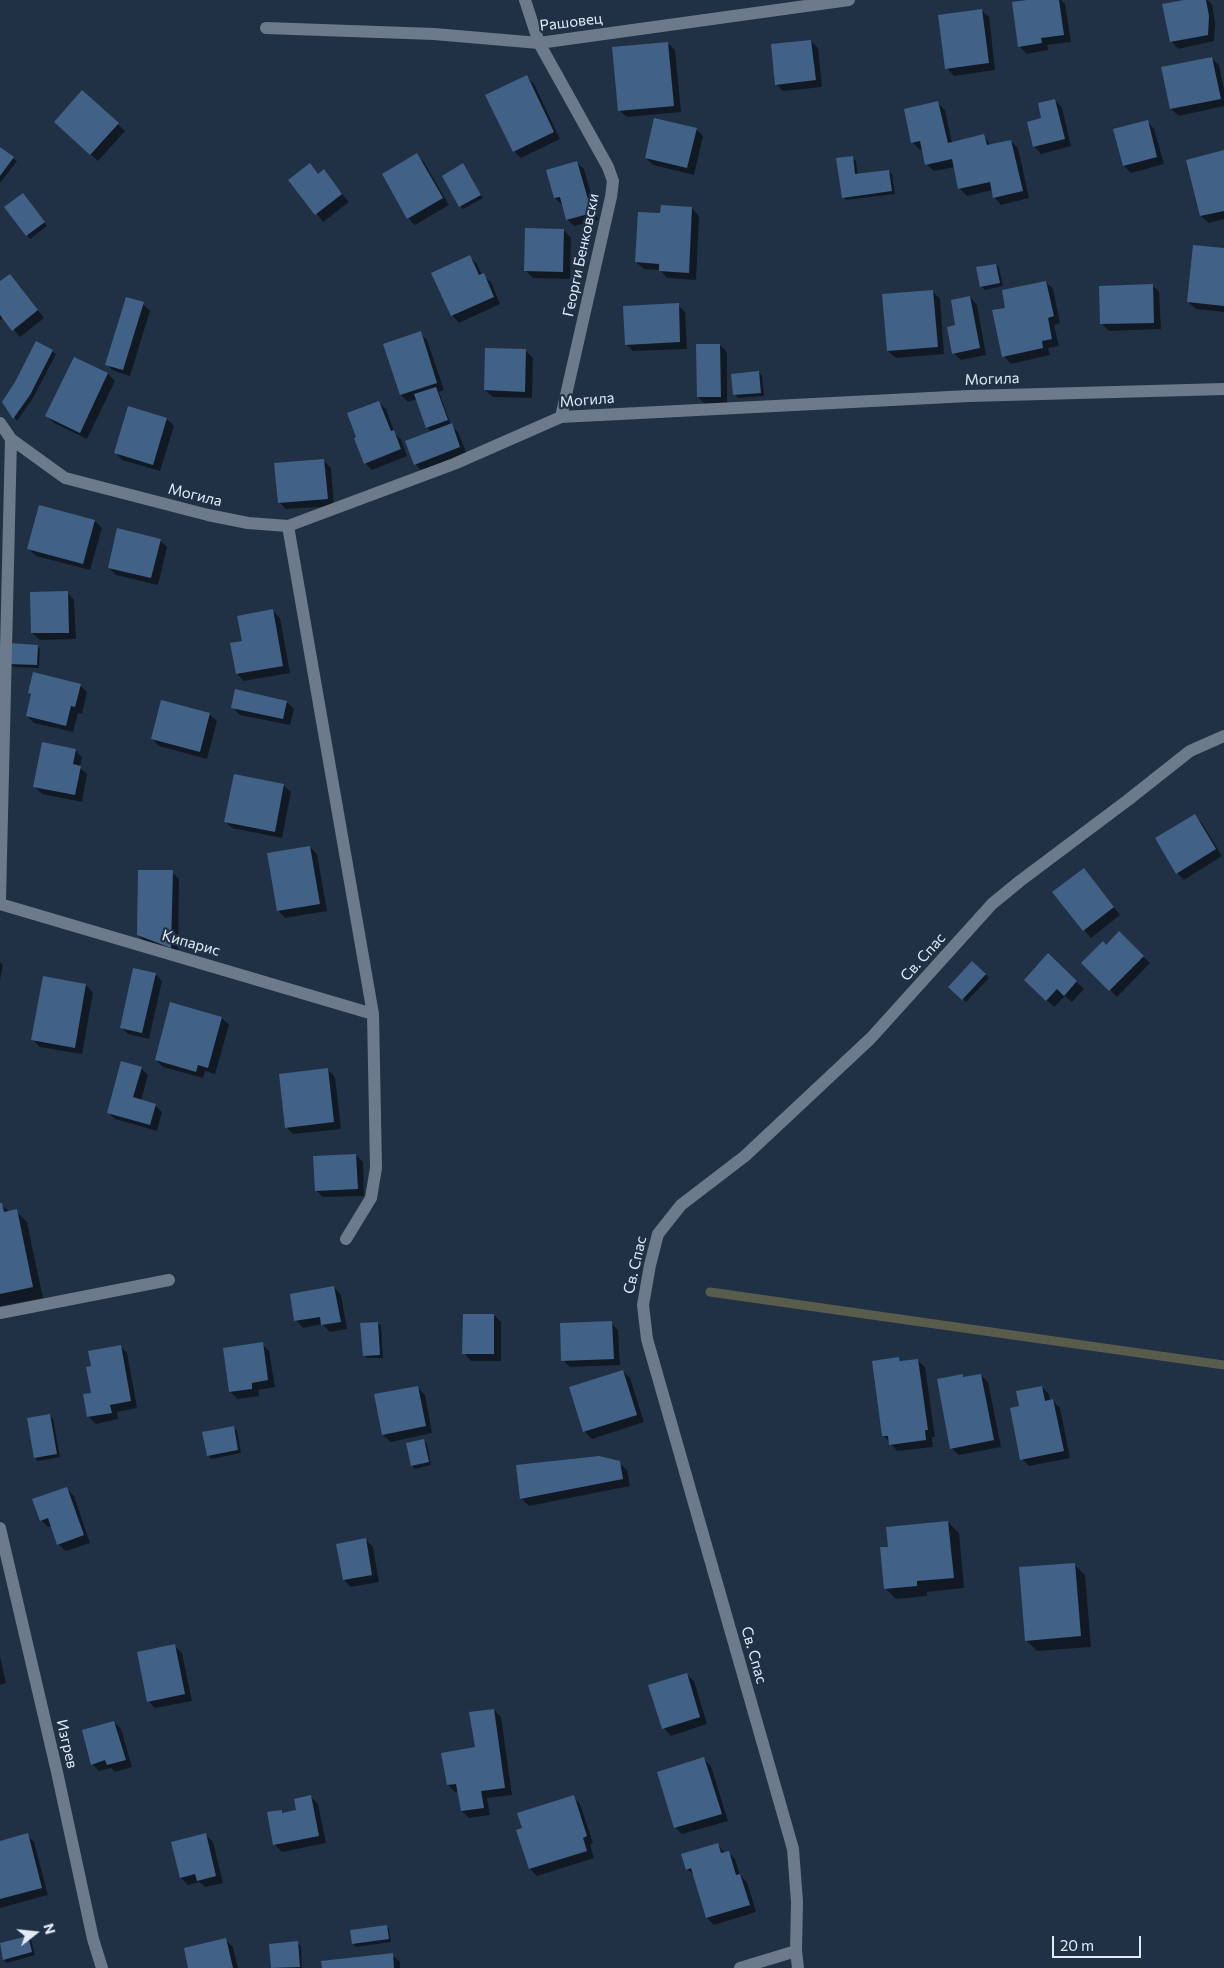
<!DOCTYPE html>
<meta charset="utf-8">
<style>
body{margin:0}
#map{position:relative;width:1224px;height:1968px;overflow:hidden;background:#213145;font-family:Commissioner,sans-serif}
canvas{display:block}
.north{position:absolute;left:10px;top:1908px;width:50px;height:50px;-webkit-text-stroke:4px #213145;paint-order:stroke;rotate:74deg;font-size:14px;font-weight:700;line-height:20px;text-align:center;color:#e1ebf8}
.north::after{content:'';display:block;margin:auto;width:18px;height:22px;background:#e1ebf8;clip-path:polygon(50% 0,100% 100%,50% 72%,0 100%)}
.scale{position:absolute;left:1052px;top:1936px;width:89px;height:22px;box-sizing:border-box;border:2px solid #e1ebf8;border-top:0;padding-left:6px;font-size:15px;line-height:18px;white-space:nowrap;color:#e1ebf8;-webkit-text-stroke:4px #213145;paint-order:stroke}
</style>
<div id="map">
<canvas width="1224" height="1968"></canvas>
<div class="north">N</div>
<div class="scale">20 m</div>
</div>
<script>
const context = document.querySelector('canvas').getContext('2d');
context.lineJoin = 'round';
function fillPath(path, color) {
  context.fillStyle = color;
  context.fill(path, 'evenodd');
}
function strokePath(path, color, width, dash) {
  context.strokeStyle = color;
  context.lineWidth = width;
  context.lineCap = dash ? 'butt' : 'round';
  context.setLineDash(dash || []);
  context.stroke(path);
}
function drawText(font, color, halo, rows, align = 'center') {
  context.font = font + ' Commissioner,sans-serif';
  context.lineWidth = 4.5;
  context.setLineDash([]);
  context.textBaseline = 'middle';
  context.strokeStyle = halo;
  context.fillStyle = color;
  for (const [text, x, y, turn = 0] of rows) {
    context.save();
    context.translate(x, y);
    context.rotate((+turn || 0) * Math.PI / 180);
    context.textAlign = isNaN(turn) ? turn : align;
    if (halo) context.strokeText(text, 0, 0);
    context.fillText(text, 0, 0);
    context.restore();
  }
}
fillPath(new Path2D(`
 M1035,0H1061L1065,4L1071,42L1047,45L1048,50L1027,54L1020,47Z
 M1190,0H1207L1212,4L1215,24L1214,41L1178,49L1171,41Z
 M981,10L989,17L995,70L954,76L947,68Z
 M811,41L818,48L822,87L783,91L776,84Z
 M668,43L675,50L681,112L627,117L619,110Z
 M1211,58L1219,65L1224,90V106L1179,116L1171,109L1163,68Z
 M527,77L534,84L560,139L521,158L514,151Z
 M83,91L125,131L98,161L63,129Z
 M1055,100L1062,108L1071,146L1041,154L1034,146L1043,119Z
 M938,103L945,110L952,143L984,136L991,146L1011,141L1018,148L1029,198L1001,205L994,197L993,190L967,196L959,188L955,167L934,171L926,164L923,149L920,150L913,143Z
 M1147,121L1154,129L1164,164L1131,173L1124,166L1115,130Z
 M696,129L703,136L694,175L653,165L646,158Z
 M1,149L17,161L0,183V150Z
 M1224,152V219L1209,223L1201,216L1188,161Z
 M416,154L424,162L449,205L415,225L408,218Z
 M852,158L856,161L858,175L889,171L892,174L895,194L846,200L843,197Z
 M576,162L584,169L598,220L574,226L567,219L562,205L555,198Z
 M309,165L319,175L323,171L349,202L323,222L290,180Z
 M463,165L483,198L463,209L460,206Z
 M26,198L47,226L30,239L5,207Z
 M692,208L699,216L696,280L667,278L660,270L644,269L636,262L662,215Z
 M564,230L571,238L570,279L533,278L525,270Z
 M1224,249V312L1196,309L1188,302Z
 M470,257L477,264L482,275L491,282L500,304L459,323L452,315Z
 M996,265L999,268L1003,286L985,290L982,287L978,268Z
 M10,275L44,318L20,337L4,318L0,320V283Z
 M1046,282L1053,289L1060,323L1054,325L1059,346L1048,348L1050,355L1011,364L1004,356L1007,309Z
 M1152,285L1159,292L1161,329L1109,331L1102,324Z
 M933,292L940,299L944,354L896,358L888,351Z
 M970,297L977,305L986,355L961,360L953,353L957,326Z
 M143,304L150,311L130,376L114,371L106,364Z
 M678,305L685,312L687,349L633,351L626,344Z
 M420,333L427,340L444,390L439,392L451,425L458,432L467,454L422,471L415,464L432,432L427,428L417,399L408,402L401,395Z
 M720,345L727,352V403L705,404L698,397Z
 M52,351L56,354L33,398L17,421L3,402Z
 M526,351L533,358L532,398L493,397L485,390Z
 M75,358L108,374L115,381L87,439L54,423L47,416Z
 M759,372L762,376L764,396L738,398L734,394Z
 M378,402L386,409L395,434L401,439L407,456L372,470L365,463Z
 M129,407L167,419L174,426L160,471L122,460L115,452Z
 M324,461L331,468L334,506L286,509L279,502Z
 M40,506L95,521L102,528L90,570L36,556L29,549Z
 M160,540L167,547L158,585L116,575L109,568Z
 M67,592L74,600L76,639L40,640L32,633Z
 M273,611L280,618L290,673L244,681L237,674L243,642Z
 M37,646L40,649L39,668L13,667L10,663Z
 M80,685L87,692L82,714L78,713L73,732L34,723L27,716L32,696L29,693Z
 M287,702L294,709L290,725L240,715L232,707Z
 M209,714L217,721L207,759L159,746L152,739Z
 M75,750L82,757L80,768L87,774L82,802L42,794L35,787Z
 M283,785L291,792L282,838L232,828L225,821Z
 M1195,816L1202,823L1222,856L1184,880L1177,873Z
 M310,847L317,854L327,911L285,918L278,910Z
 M1084,869L1120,915L1091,938L1084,930Z
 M172,872L179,879L178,954L145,942L138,935Z
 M1119,933L1150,963L1117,997L1083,963L1106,946Z
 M1048,955L1084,989L1072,1002L1065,996L1054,1007L1025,980Z
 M0,962L3,965L0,980Z
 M972,962L989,978L966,1002L950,986Z
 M155,974L162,981L149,1039L128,1034L121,1027Z
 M86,985L93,993L82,1054L40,1047L32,1039Z
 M222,1018L229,1025L215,1074L205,1071L203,1078L163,1067L156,1060Z
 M141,1068L148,1075L141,1101L155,1105L162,1112L157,1131L115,1119L108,1112Z
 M328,1070L335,1077L341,1129L293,1134L286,1127Z
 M356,1155L363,1162L364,1196L323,1197L316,1190Z
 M0,1204L10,1212L16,1211L27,1222L43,1298L0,1306Z
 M334,1287L341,1295L347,1329L330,1332L322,1324L303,1328L296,1320Z
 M494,1315L501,1322V1361H471L464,1353Z
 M378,1323L381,1326L383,1358H367L364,1355Z
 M611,1323L618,1330L620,1365L570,1367L563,1360Z
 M262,1344L269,1351L275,1387L258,1390L259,1396L238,1399L230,1392Z
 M120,1346L127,1353L137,1408L117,1412L118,1419L96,1424L88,1416L92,1394V1367Z
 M899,1358L903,1362L917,1360L925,1367L935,1437H932L933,1447L897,1451L884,1436Z
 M623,1371L630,1378L644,1422L592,1439L585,1432L570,1387Z
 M962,1375L965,1378L981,1375L988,1382L1001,1447L959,1455L951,1448Z
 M417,1387L425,1395L432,1433L391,1442L383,1435Z
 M1042,1387L1049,1394L1050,1401H1053L1060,1408L1070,1458L1029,1466L1022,1459L1021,1407Z
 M50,1415L53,1419L60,1457L38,1461L35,1458Z
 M234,1428L237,1431L241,1453L211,1459L208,1455Z
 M423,1440L427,1444L431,1465L415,1469L412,1466Z
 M619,1463L627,1470L630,1486L529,1506L521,1498Z
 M66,1488L74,1496L90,1543L66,1551L58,1544L52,1526L48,1527L41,1520Z
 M948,1522L959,1533L964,1588L927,1592V1596L896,1599L885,1588L889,1548Z
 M365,1539L373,1547L379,1582L351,1587L344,1580Z
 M1074,1564L1085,1575L1091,1647L1037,1651L1026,1640Z
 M175,1646L182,1653L192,1701L155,1708L148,1701Z
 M0,1656L6,1683L0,1685Z
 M686,1674L694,1681L707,1724L671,1736L664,1728L650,1686Z
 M494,1710L501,1717L512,1795L487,1798L490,1815L469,1818L462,1811L459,1791L455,1792L448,1785L476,1748Z
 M114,1722L121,1729L132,1767L115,1772L111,1768L99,1771L92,1764Z
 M704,1759L711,1766L728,1821L682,1834L675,1827Z
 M311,1797L318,1804L326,1843L282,1852L275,1845L281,1811L284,1814L298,1811Z
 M573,1797L580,1804L593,1843L590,1845L594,1858L537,1876L530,1869L518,1831L524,1829Z
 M27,1835L34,1842L48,1895L0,1908V1842Z
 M206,1835L213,1842L223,1883L205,1887L200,1882L188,1885L181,1878L172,1843Z
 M717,1844L725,1853L728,1852L735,1859L740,1875L747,1882L756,1912L714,1925L707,1918L695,1876L687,1869Z
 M386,1926L389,1929L391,1942L356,1947L353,1944Z
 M28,1937L31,1940L35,1955L7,1963L4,1960L0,1945Z
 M226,1940L233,1947L238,1968H190Z
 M297,1943L301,1946L302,1968H272L271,1945Z
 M392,1955L400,1962V1968H323Z`), '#0007');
strokePath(new Path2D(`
 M710,1292L1224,1365`), '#585c4a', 9);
fillPath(new Path2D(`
 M1027,0H1059L1064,35L1041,38L1042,43L1018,47L1012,2Z
 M1184,0H1206L1209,16L1208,35L1170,42L1162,4Z
 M982,9L989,63L945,69L938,15Z
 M811,40L816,80L775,85L771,44Z
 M668,42L674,106L618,111L612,47Z
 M1212,57L1221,99L1170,109L1161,67Z
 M527,75L554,132L513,152L485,95Z
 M82,90L119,123L90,155L54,122Z
 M1055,99L1065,139L1033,147L1027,122L1041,118L1038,103Z
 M938,101L948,143L984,134L987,145L1011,140L1023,191L993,198L990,182L958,189L952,159L925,165L920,141L911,143L904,109Z
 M654,118L697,128L687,168L645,158Z
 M1148,120L1157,157L1123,166L1113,129Z
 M0,147L14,157L0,176Z
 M1224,150V211L1200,216L1186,160Z
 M417,153L443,198L407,219L382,174Z
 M853,156L855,174L889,170L892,191L842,198L836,158Z
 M577,161L592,213L566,220L560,197L554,198L546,170Z
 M310,163L318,174L324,169L342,194L315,215L288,180Z
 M463,163L481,195L459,207L442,176Z
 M23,193L45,222L26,236L4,207Z
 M661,205L692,207L689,273L659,271V264L635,262L638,212L660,213Z
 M525,228L564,229L563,272L524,271Z
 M1193,245L1224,248V306L1187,302Z
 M470,255L479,275L484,273L494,297L451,316L431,273Z
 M996,264L1000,283L980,287L976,267Z
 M10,274L38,310L12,331L0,315V281Z
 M1046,281L1054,316L1048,318L1052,339L1042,341L1043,348L1002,357L992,310L1005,308L1002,290Z
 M1153,284L1154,323L1100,324L1099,286Z
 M933,290L938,347L887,351L882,294Z
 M970,296L980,348L952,354L947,327L955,325L951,300Z
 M126,297L144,302L123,370L105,365Z
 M679,303L680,342L625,345L623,306Z
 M421,331L437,383L400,395L383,344Z
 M36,341L53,350L30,395L13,419L2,402L15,382Z
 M696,344H720L721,397H697Z
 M485,348L526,349L525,392L484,390Z
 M74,357L108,373L80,433L45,416Z
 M759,371L761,393L733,395L731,374Z
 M436,387L448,420L426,428L414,394Z
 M379,401L391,431L394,430L401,449L364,464L354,438L356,437L347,413Z
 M128,406L167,418L153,465L114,453Z
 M452,423L460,447L414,465L405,441Z
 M324,459L328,499L278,503L274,463Z
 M39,505L95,520L83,564L27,549Z
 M117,528L161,539L151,578L108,568Z
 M68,591L69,633H31L30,592Z
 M273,609L283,666L236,674L230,643L242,641L237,616Z
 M9,643L38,645L37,665L9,664Z
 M33,672L81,684L75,707L71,706L66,726L26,716L31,694L28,693Z
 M235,689L287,701L283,719L231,708Z
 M161,700L210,713L200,752L151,739Z
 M42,742L76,749L73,764L81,766L75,795L33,787Z
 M234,774L284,784L275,832L224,822Z
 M1195,814L1216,849L1176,874L1155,838Z
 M310,846L320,904L277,911L267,853Z
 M1084,868L1114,907L1083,931L1052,892Z
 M138,870H173L171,948L137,935Z
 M1119,931L1144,956L1109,991L1081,963L1103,941L1106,945Z
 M1048,953L1077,981L1064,996L1057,989L1046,1001L1024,980Z
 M972,961L986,974L962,1000L948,987Z
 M133,968L156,973L142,1033L120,1028Z
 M43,976L86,984L75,1048L31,1040Z
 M170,1002L222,1017L208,1068L198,1065L196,1072L155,1060Z
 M121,1061L142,1067L133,1097L156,1104L150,1125L107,1113Z
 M328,1068L334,1122L285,1128L279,1074Z
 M356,1154L358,1189L315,1191L313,1156Z
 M0,1203H2L4,1212L17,1209L33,1287L0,1294Z
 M334,1286L341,1322L321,1325L320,1317L294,1321L290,1294Z
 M463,1314H494V1354H462Z
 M612,1321L614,1359L561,1361L560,1323Z
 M378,1322L380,1355L363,1356L360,1323Z
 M263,1342L268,1380L252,1383V1389L229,1392L223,1348Z
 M121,1345L131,1401L110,1405L112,1413L87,1417L83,1394L91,1393L86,1367L91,1366L88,1351Z
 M899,1357L900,1361L918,1359L928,1430H925L926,1440L889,1445L888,1436H882L872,1361Z
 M623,1370L637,1415L583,1432L569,1387Z
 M963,1374V1377L981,1374L994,1440L950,1449L937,1379Z
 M418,1386L426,1426L382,1435L374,1394Z
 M1042,1386L1045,1401L1053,1399L1064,1451L1020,1460L1010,1408L1019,1406L1016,1391Z
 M50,1414L57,1454L34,1458L27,1418Z
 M234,1426L238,1450L207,1456L202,1432Z
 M424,1439L429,1462L411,1466L406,1443Z
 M599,1456L620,1461L623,1479L520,1499L516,1465Z
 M67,1487L84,1535L57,1545L48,1518L40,1521L32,1499Z
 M948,1521L954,1578L917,1581V1586L884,1589L880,1547H888L886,1527Z
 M366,1538L372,1575L343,1580L336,1544Z
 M1075,1563L1081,1636L1025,1641L1019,1567Z
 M175,1644L185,1694L147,1702L137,1652Z
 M687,1673L700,1717L662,1729L648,1685Z
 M494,1709L505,1788L481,1791L484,1808L461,1811L456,1784L447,1785L441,1753L475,1747L469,1712Z
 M114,1721L126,1760L107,1765L105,1760L91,1765L82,1730Z
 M704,1757L722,1814L674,1828L657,1772Z
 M311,1795L319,1836L273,1845L267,1812L282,1810V1813L296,1810L294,1799Z
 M574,1795L587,1836L583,1838L587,1851L529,1869L516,1830L522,1828L517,1813Z
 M28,1833L42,1888L0,1899V1841Z
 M206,1833L216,1876L197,1881L195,1874L180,1878L171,1842Z
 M718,1843L721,1853L729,1851L736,1875L740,1874L750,1905L706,1918L691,1868L686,1870L681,1854Z
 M387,1925L389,1939L352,1944L350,1930Z
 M28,1936L32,1952L3,1960L0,1943Z
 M226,1938L233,1968H188L184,1948Z
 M298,1941L300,1967L271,1968L269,1944Z
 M393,1953L394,1968H322L321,1961Z`), '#416186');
strokePath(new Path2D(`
 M525,0L539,43L608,167L613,181L611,197L561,417
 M266,28L434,34L539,43L849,0
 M0,423L11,439L65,478L208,515L248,523L288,526L454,464L561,417L969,396L1224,389
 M288,526L373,1014L376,1168L371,1198L346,1239
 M0,899L11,439
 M0,904L373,1014
 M0,1313L169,1280
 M0,1528L57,1772L93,1939L102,1968
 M796,1951L798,1968
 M740,1968L796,1951L797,1902L793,1849L647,1339L643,1305L650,1265L658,1234L681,1205L745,1156L871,1038L992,904L1020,881L1128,800L1190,751L1224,736`), '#6c7a8c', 12);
drawText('15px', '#e1ebf8', '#213145', [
 ["Рашовец",571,22,-7],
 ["Георги Бенковски",581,255,-78],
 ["Могила",992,379,-2],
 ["Могила",587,400,-5],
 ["Могила",195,495,14],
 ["Кипарис",191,943,16],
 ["Св. Спас",923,957,-48],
 ["Св. Спас",635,1265,-77],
 ["Св. Спас",754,1655,74],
 ["Изгрев",67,1744,77]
]);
</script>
